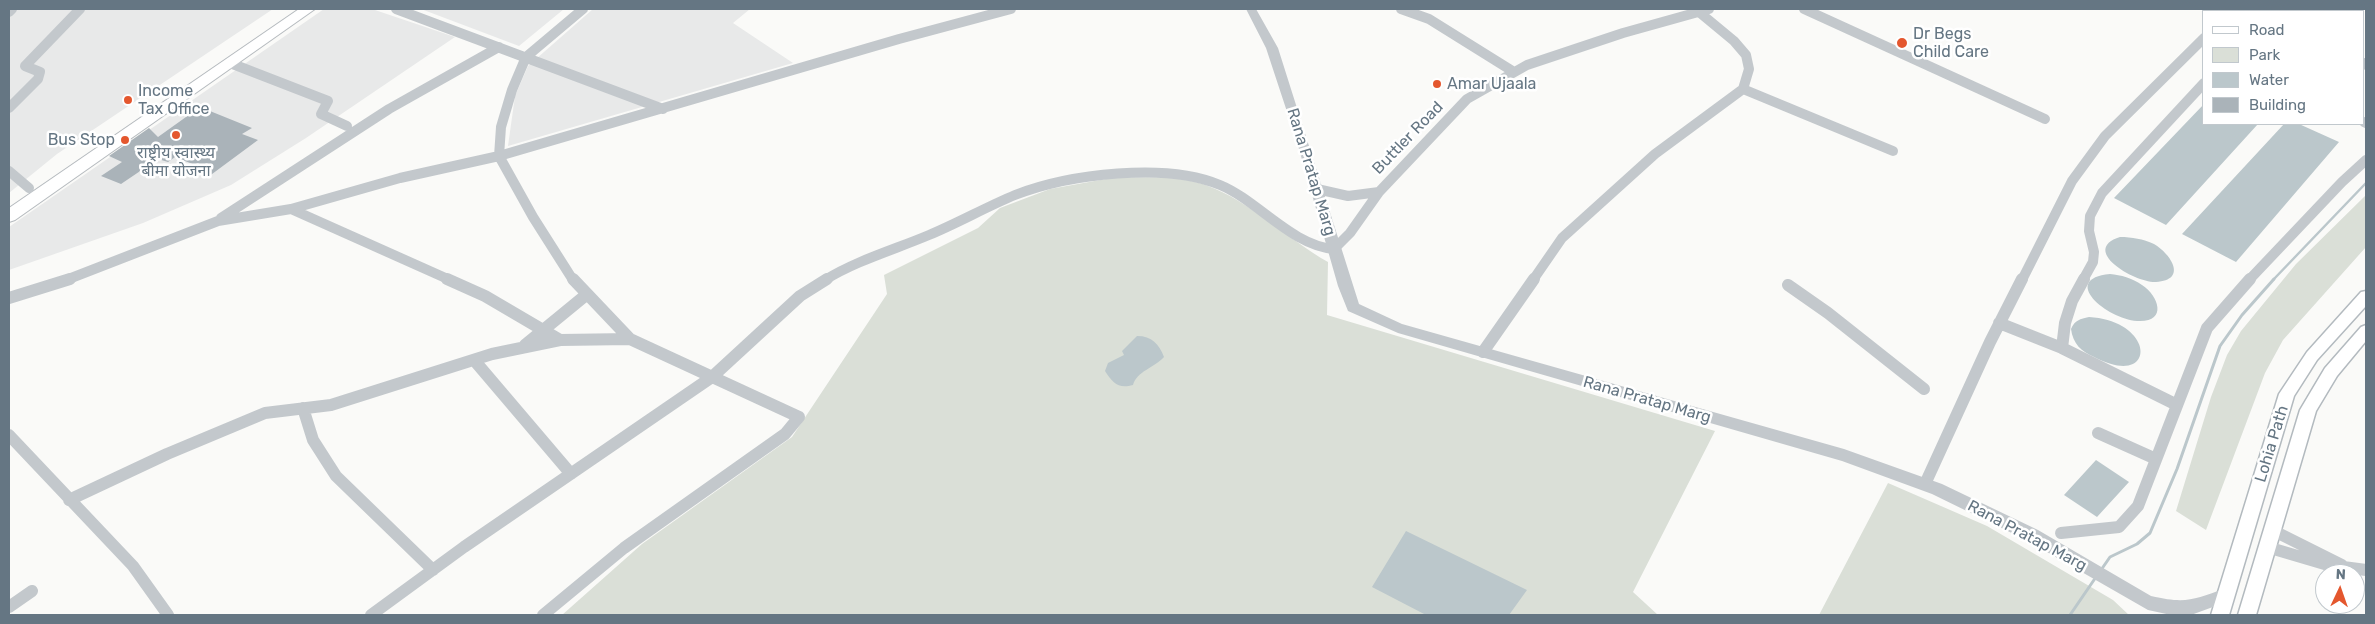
<!DOCTYPE html>
<meta charset="utf-8">
<style>
body{margin:0}
#map{position:relative;width:2375px;height:624px;overflow:hidden;background:#fafaf8;font-family:Rubik,sans-serif}
canvas{display:block}
.frame{position:absolute;inset:0;border:10px solid #657683;pointer-events:none}
.legend{position:absolute;left:2202px;top:10px;width:162px;height:115px;box-sizing:border-box;background:#fff;border:1px solid #c1c8cd;margin:0;padding:6px 9px;list-style:none;font-size:15px;color:#657683}
.legend li{display:flex;align-items:center;gap:10px;height:25px}
.legend b{width:25px;border:1px solid #c1c8cd}
.north{position:absolute;left:2315px;top:564px;width:50px;height:50px;box-sizing:border-box;background:#fff;border:1px solid #c1c8cd;border-radius:50%;rotate:3deg;font-size:14px;font-weight:700;line-height:20px;text-align:center;color:#657683}
.north::after{content:'';display:block;margin:auto;width:18px;height:22px;background:#e4572e;clip-path:polygon(50% 0,100% 100%,50% 72%,0 100%)}
</style>
<div id="map">
<canvas width="2375" height="624"></canvas>
<div class="frame"></div>
<ul class="legend">
<li><b style="height:6px;background:#fff"></b>Road</li>
<li><b style="height:14px;background:#dadfd7"></b>Park</li>
<li><b style="height:14px;background:#bbc7cb"></b>Water</li>
<li><b style="height:14px;background:#aab3b9"></b>Building</li>
</ul>
<div class="north">N</div>
</div>
<script>
const context = document.querySelector('canvas').getContext('2d');
context.lineJoin = 'round';
function fillPath(path, color) {
  context.fillStyle = color;
  context.fill(path, 'evenodd');
}
function strokePath(path, color, width, dash) {
  context.strokeStyle = color;
  context.lineWidth = width;
  context.lineCap = dash ? 'butt' : 'round';
  context.setLineDash(dash || []);
  context.stroke(path);
}
function drawText(font, color, halo, rows, align = 'center') {
  context.font = font + ' Rubik,"Noto Sans Devanagari",sans-serif';
  context.lineWidth = 5;
  context.setLineDash([]);
  context.textBaseline = 'middle';
  context.strokeStyle = halo;
  context.fillStyle = color;
  for (const [text, x, y, turn = 0] of rows) {
    context.save();
    context.translate(x, y);
    context.rotate((+turn || 0) * Math.PI / 180);
    context.textAlign = isNaN(turn) ? turn : align;
    if (halo) context.strokeText(text, 0, 0);
    context.fillText(text, 0, 0);
    context.restore();
  }
}
fillPath(new Path2D(`
 M9,9H273L57,154L9,193Z
 M324,9H372L455,37L306,138L231,185L143,223L9,270V227Z
 M421,9H564L519,46Z
 M593,9H750L733,23L793,63L508,146L515,96L528,66Z`), '#e8e9e9');
fillPath(new Path2D(`
 M1117,177C1147,178 1180,175 1208,186C1248,200 1289,240 1328,262L1327,315L1715,431L1633,592L1658,615H562L642,544L792,437L887,294L884,275L978,228L1000,208L1050,189Z
 M2366,195V247L2283,340L2265,373L2206,530L2176,511L2211,397L2227,355L2241,331L2296,264Z
 M1888,483L1987,526L2113,600L2129,615H1819Z`), '#dadfd7');
fillPath(new Path2D(`
 M2204,104V124H2258L2166,225L2114,198Z
 M2284,124H2299L2339,142L2236,262L2182,234Z
 M2120,237C2132,237 2143,239 2154,244C2171,254 2188,280 2156,282C2135,283 2079,250 2120,237Z
 M2110,274C2121,275 2132,278 2142,285C2160,297 2167,323 2137,321C2107,319 2059,279 2110,274Z
 M2089,317C2157,321 2157,390 2094,357C2081,351 2073,344 2071,329C2075,320 2080,319 2089,317Z
 M1137,336C1152,336 1159,344 1164,357C1154,368 1137,371 1133,385C1118,389 1113,383 1105,371L1108,363L1124,355L1122,351Z
 M2096,460L2129,482L2097,517L2064,495Z
 M1406,531L1527,590L1509,615H1426L1372,587Z`), '#bbc7cb');
strokePath(new Path2D(`
 M2273,280L2366,183`), '#bbc7cb', 2.5);
strokePath(new Path2D(`
 M2101,570L2110,557L2137,544L2150,533L2177,469L2220,346L2242,315L2274,279
 M2070,615L2096,577`), '#bbc7cb', 3);
fillPath(new Path2D(`
 M200,107L252,128L242,134L258,140L208,177L188,169L195,165L175,157L168,162L158,159L121,184L101,176L122,162L109,156L149,128L158,137Z`), '#aab3b9');
const secondary = new Path2D(`
 M2366,291V306L2317,360L2294,396L2229,615H2211L2279,394L2307,352L2361,292Z
 M2366,325V341L2337,376L2316,411L2256,615H2238L2300,410L2325,368L2361,327Z`);
const primary = new Path2D(`
 M299,9H315L15,220L9,222V208Z`);
strokePath(secondary, '#b3babf', 3);
strokePath(primary, '#b5babe', 2);
strokePath(new Path2D(`
 M396,9L663,109
 M1401,9L1429,19L1514,72
 M1804,9L2045,119
 M2230,11L2232,9
 M9,12L12,9
 M230,63L328,101L321,114L347,126
 M2364,63L2366,65
 M1743,89L1893,151
 M9,108L38,79L40,72L25,66L80,9
 M2364,122L2366,123
 M9,171L29,188
 M1317,189L1348,196L1379,192
 M291,209L450,280
 M221,218L389,109L499,47
 M66,280L218,221L291,209L400,178L499,156L899,39L1011,9
 M573,280L533,217L499,156L501,127L512,90L526,57L583,9
 M825,280C855,261 896,249 929,235C958,223 986,207 1015,195C1069,174 1166,162 1220,185C1257,200 1292,246 1334,249L1350,233L1379,192L1467,99L1527,65L1623,33L1709,9
 M1533,280L1562,238L1655,154L1743,89L1749,69L1746,55L1734,41L1699,12
 M2022,280L2072,181L2105,136L2204,38
 M2083,280L2093,262L2094,252L2089,231L2090,216L2102,193L2204,83
 M2249,280L2342,182L2366,160`), '#c3c8cc', 10);
strokePath(new Path2D(`
 M447,279L485,296L560,340
 M1788,285L1828,313L1924,389
 M9,298L70,279
 M1999,323L2062,348L2065,323L2072,301L2084,279
 M525,345L586,295
 M2062,348L2177,405
 M1483,352L1534,279
 M474,360L571,474
 M303,408L313,440L336,476L433,570
 M2098,433L2156,459
 M9,435L133,566L168,615
 M1925,484L1990,342L2022,279
 M69,500L167,454L265,413L331,405L492,354L560,340L630,339
 M2272,530L2342,565
 M2061,533L2119,527L2138,506L2207,328L2250,279
 M2267,547L2328,565L2366,570
 M9,607L32,591
 M371,615L464,547L712,377L800,296L827,279
 M543,615L624,548L785,434L799,417L630,339L573,279`), '#c3c8cc', 12);
fillPath(new Path2D(`
 M1246,9H1256L1278,48L1359,304L1402,324L1844,449L1942,484L2038,530L2151,596C2186,604 2193,600 2226,588L2232,590L2234,595L2232,600L2191,615H2171L2148,610L2026,540L1932,494L1842,461L1398,333L1348,311L1338,286L1297,142L1266,48Z`), '#c3c8cc');
fillPath(secondary, '#fff');
fillPath(primary, '#fff');
for (const [x, y, r, color] of [
 [1902,43,6,"#e4572e"],
 [1437,84,5,"#e4572e"],
 [128,100,5,"#e4572e"],
 [176,135,5,"#e4572e"],
 [125,140,5,"#e4572e"]
]) {
  const dot = new Path2D();
  dot.arc(x, y, r, 0, 2 * Math.PI);
  context.fillStyle = color;
  context.fill(dot);
  strokePath(dot, '#fff', 2);
}
drawText('16px', '#657683', '#fff', [
 ["Dr Begs",1913,34],
 ["Child Care",1913,52],
 ["Amar Ujaala",1447,84],
 ["Income",138,91],
 ["Tax Office",138,109],
 ["Bus Stop",115,140,"right"],
 ["राष्ट्रीय स्वास्थ्य",176,153,"center"],
 ["बीमा योजना",176,171,"center"]
], 'left');
drawText('16px', '#657683', '#fff', [
 ["Buttler Road",1408,138,-46],
 ["Rana Pratap Marg",1311,172,73],
 ["Rana Pratap Marg",1647,400,16],
 ["Lohia Path",2272,444,-73],
 ["Rana Pratap Marg",2027,536,28]
]);
</script>
